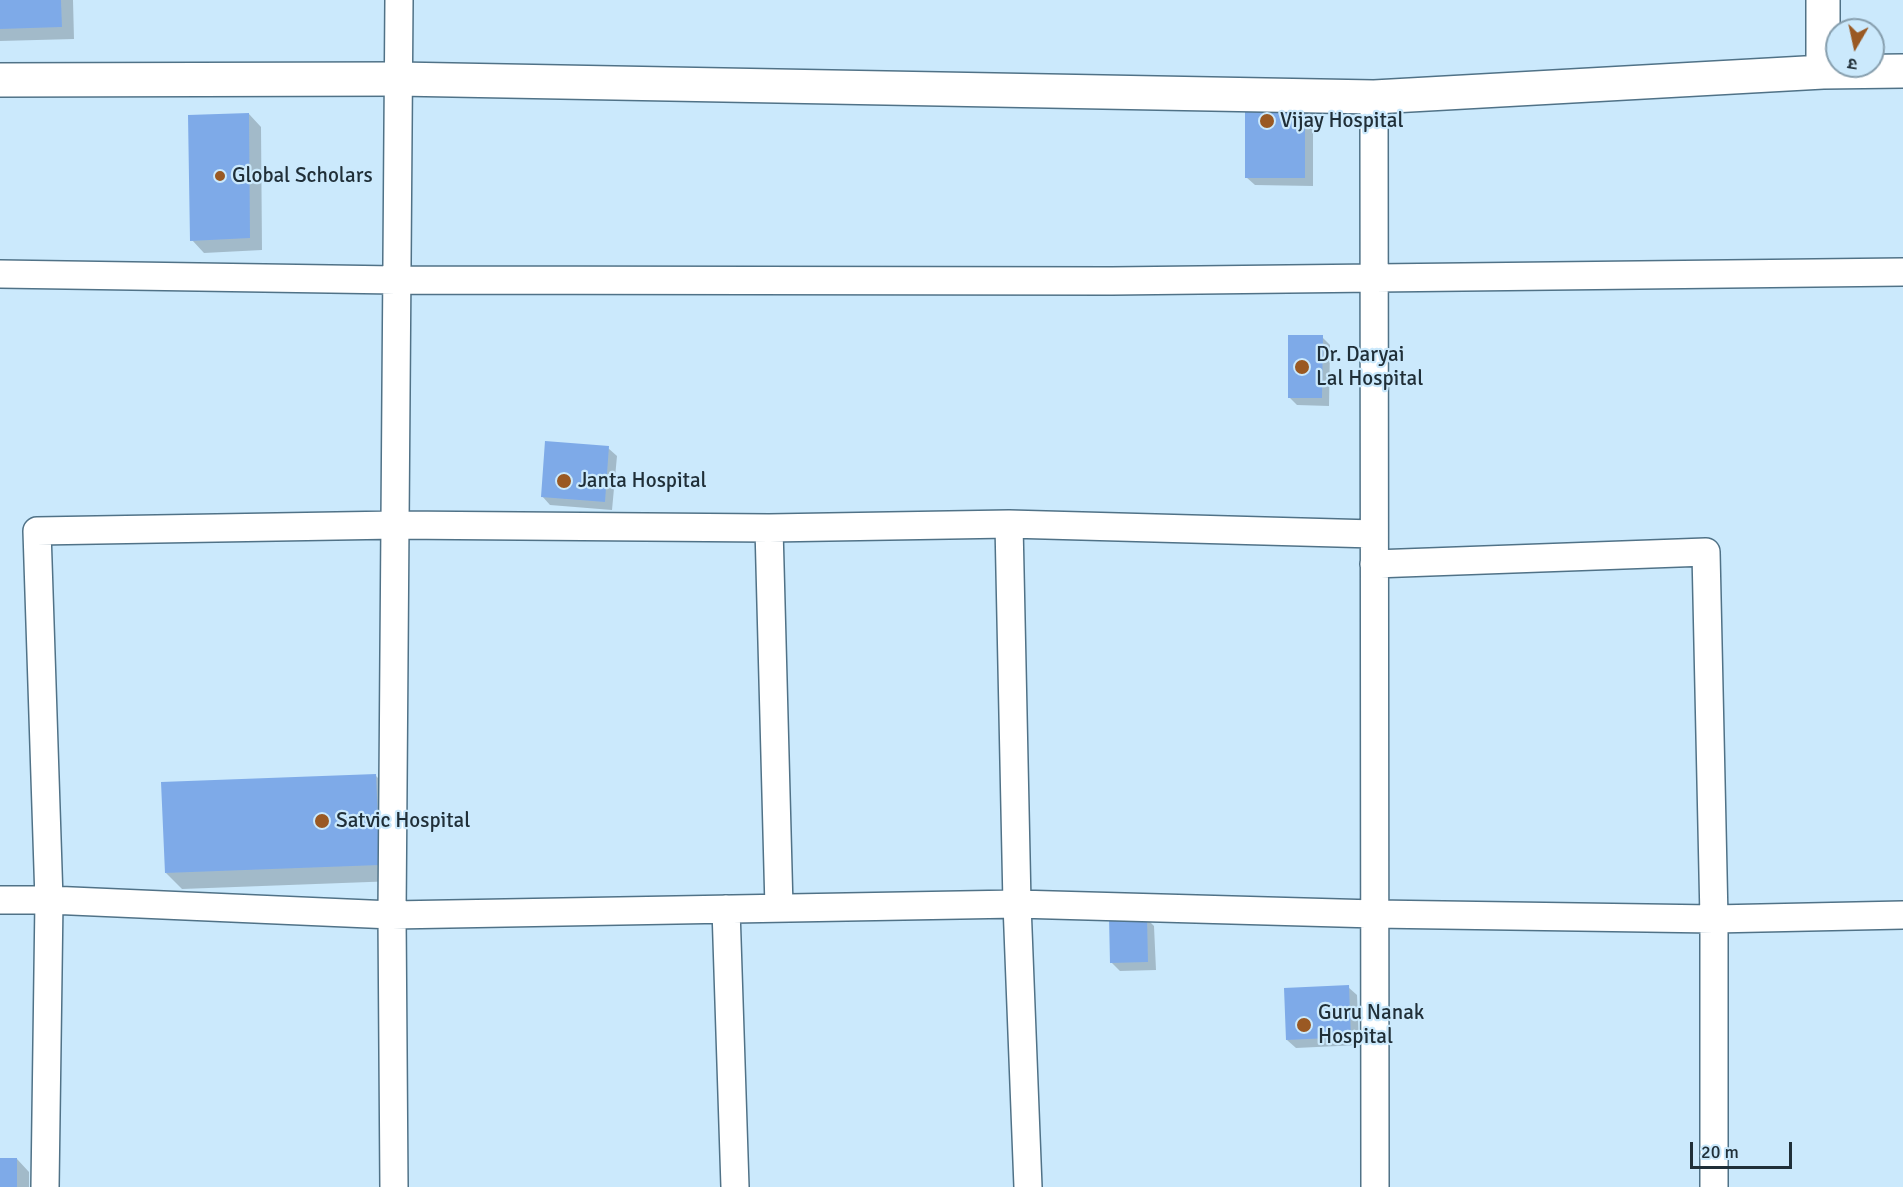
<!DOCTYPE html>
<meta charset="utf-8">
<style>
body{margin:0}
#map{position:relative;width:1903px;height:1187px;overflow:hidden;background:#cbe9fc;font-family:Signika,"Noto Sans Devanagari",sans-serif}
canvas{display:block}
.north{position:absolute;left:1825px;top:18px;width:60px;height:60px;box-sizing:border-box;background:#cbe9fc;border:2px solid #879fae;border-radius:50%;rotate:189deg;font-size:16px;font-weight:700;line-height:24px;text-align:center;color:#202f38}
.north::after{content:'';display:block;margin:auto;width:21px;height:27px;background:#9a5923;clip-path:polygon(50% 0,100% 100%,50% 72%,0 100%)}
.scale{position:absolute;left:1690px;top:1142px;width:102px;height:27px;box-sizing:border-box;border:3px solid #202f38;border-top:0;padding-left:8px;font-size:18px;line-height:21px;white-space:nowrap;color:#202f38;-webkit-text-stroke:4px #cbe9fc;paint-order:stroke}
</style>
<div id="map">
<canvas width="1903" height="1187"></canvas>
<div class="north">उ</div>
<div class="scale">20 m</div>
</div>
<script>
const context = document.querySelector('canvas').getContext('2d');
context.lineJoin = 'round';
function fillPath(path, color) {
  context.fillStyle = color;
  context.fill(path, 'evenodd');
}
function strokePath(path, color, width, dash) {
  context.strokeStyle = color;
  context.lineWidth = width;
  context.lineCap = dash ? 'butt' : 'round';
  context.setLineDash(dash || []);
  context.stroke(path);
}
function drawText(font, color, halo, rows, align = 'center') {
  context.font = font + ' Signika,sans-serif';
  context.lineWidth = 4.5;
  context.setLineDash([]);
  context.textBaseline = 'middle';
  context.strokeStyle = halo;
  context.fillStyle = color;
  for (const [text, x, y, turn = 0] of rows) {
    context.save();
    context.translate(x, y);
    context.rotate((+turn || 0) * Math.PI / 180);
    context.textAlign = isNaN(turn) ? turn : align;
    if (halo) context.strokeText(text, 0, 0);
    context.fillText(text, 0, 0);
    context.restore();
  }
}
fillPath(new Path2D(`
 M0,0H73L74,39L0,41Z
 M1305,106L1313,114V186L1255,185L1246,177Z
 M249,114L261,127L262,250L204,253L192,240Z
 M1322,337L1330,345L1329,406L1297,405L1289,397Z
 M608,448L617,456L612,510L550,505L542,496Z
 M376,776L392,792L396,881L182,889L166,873Z
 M1146,918L1154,926L1156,970L1120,971L1111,962Z
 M1348,987L1357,995L1359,1045L1296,1048L1287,1040Z
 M0,1159H17L29,1172V1187H0Z`), '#0003');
fillPath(new Path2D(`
 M0,0H61L62,27L0,29Z
 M1305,104V178H1245V105Z
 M249,113L250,238L190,241L188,115Z
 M1288,335H1323L1322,398H1288Z
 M545,441L609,446L605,502L541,497Z
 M376,774L380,865L165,873L161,782Z
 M1147,916L1148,962L1110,963L1109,917Z
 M1349,985L1351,1037L1286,1040L1284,988Z
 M0,1158H17V1187H0Z`), '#7eaae8');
const street = new Path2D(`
 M1374,97L1375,1187
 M0,274L396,280L1112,281L1903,272
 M1009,524L1374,534
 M769,528L779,908
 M1374,564L1706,552L1714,919V1187
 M0,900H49L392,915L1017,904L1375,914L1714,919L1903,915
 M726,909L735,1187
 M45,1187L49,900L37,531L396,525L769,528L1009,524L1017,904L1028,1187
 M394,1187L392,915L399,0`);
const secondary = new Path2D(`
 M1823,0V72
 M0,80L398,79L1374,97L1823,72L1903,71`);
strokePath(street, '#507287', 30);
strokePath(secondary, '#507287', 36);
strokePath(street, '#fff', 27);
strokePath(secondary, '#fff', 33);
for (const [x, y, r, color] of [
 [1267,121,8,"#9a5923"],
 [220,176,6,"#9a5923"],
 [1302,367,8,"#9a5923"],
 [564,481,8,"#9a5923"],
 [322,821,8,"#9a5923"],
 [1304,1025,8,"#9a5923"]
]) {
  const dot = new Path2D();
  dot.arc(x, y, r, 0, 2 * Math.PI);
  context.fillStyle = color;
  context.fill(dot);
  strokePath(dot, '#cbe9fc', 2);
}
drawText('21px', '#202f38', '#cbe9fc', [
 ["Vijay Hospital",1280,121],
 ["Global Scholars",232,176],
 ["Dr. Daryai",1316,355],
 ["Lal Hospital",1316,379],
 ["Janta Hospital",578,481],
 ["Satvic Hospital",336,821],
 ["Guru Nanak",1318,1013],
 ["Hospital",1318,1037]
], 'left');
</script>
